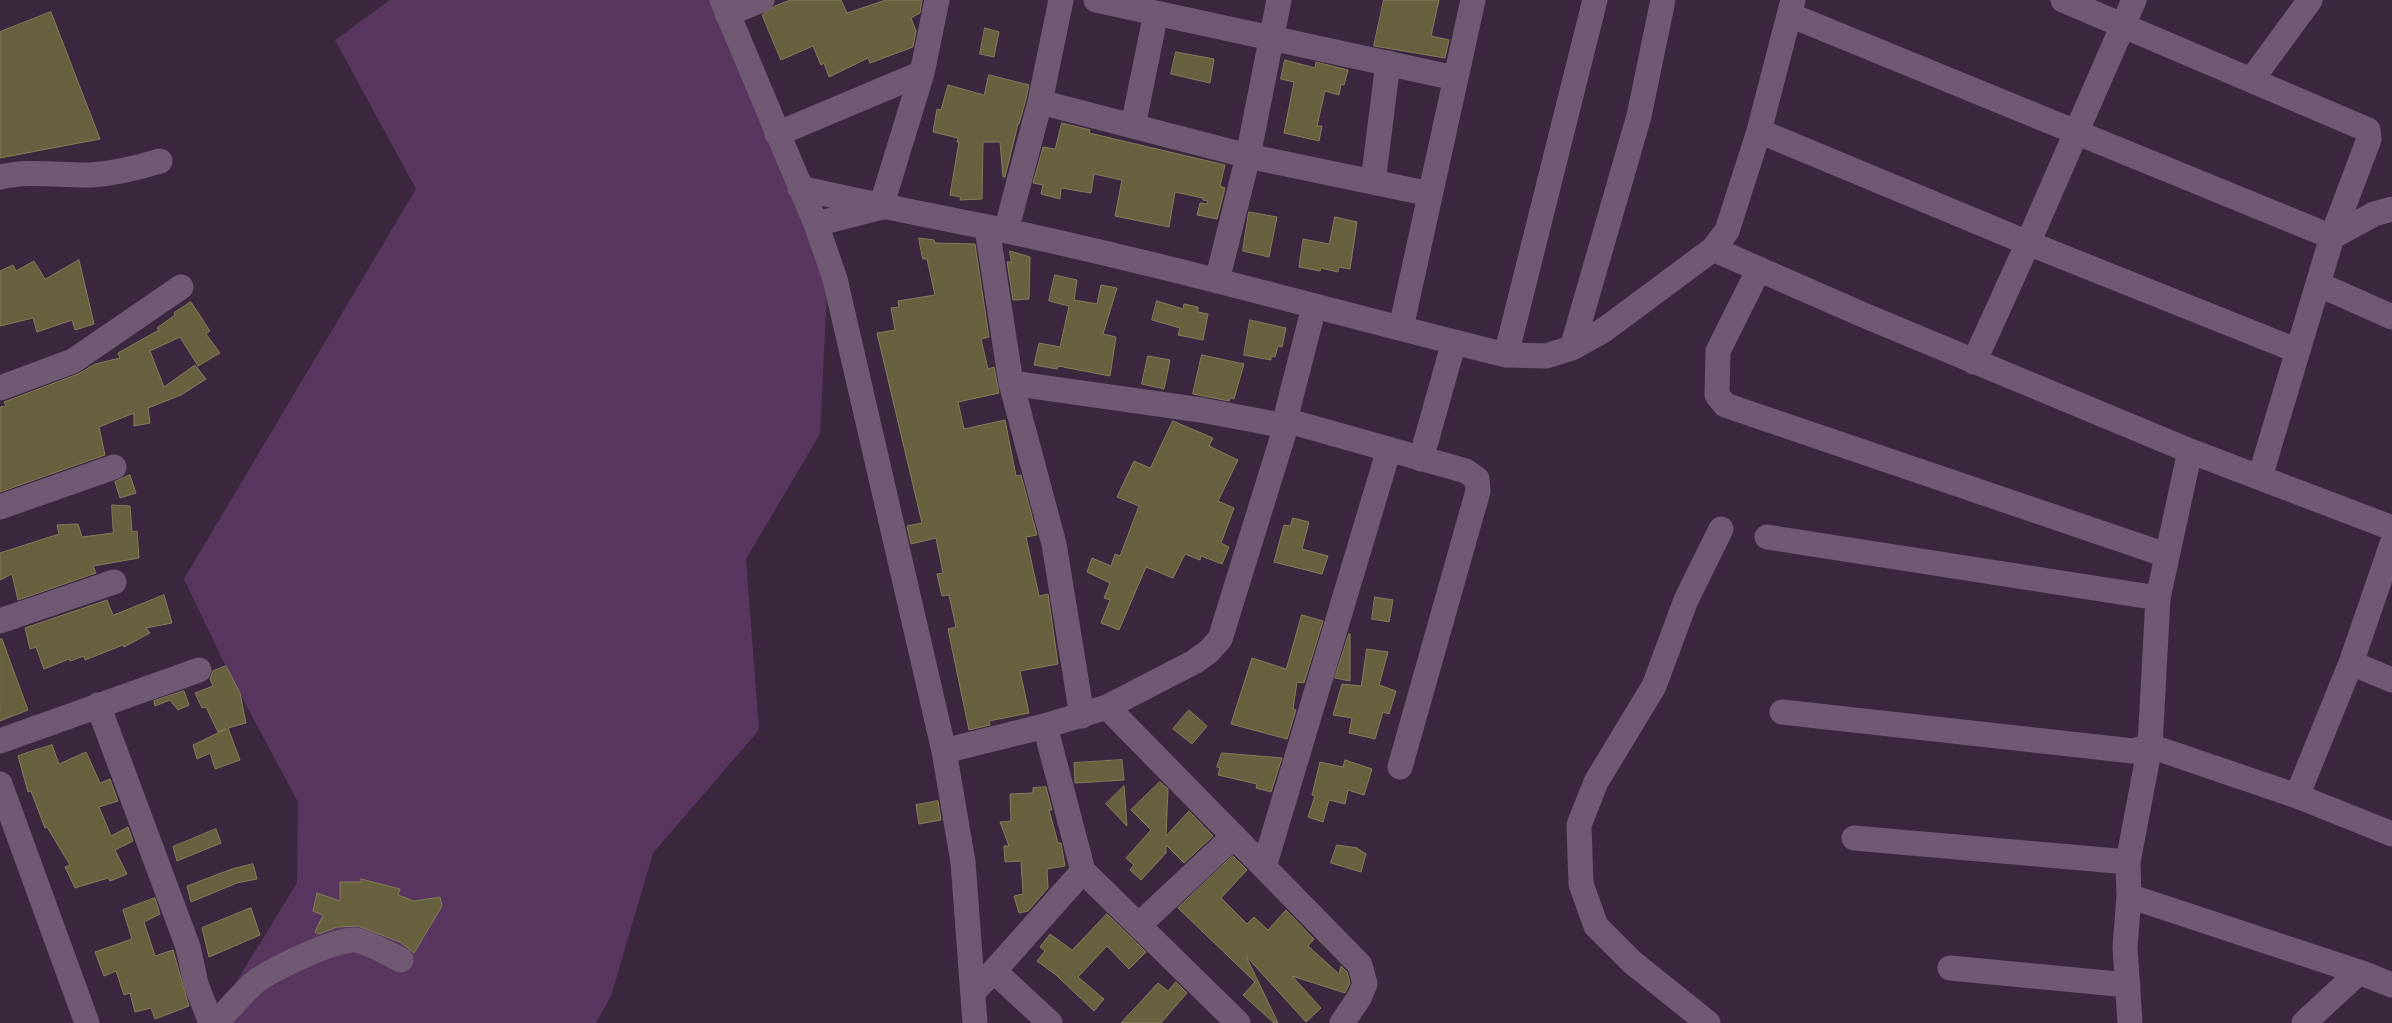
<!DOCTYPE html>
<style>
body{margin:0}
canvas{display:block;background:#3b283f}
</style>
<canvas width="2392" height="1023"></canvas>
<script>
const context = document.querySelector('canvas').getContext('2d');
context.lineJoin = 'round';
function fillPath(path, color) {
  context.fillStyle = color;
  context.fill(path, 'evenodd');
}
function strokePath(path, color, width, dash) {
  context.strokeStyle = color;
  context.lineWidth = width;
  context.lineCap = dash ? 'butt' : 'round';
  context.setLineDash(dash || []);
  context.stroke(path);
}
fillPath(new Path2D(`
 M390,0H734L829,251L820,434L746,559L759,730L653,853L611,996L596,1023H211L297,883L298,802L229,673L184,579L416,189L335,40Z`), '#58365f');
const building = new Path2D(`
 M791,0H841L847,13L886,0H922L920,13L911,18L916,31L913,47L870,63L868,58L829,77L824,63L821,65L813,46L781,60L762,15L775,6Z
 M1384,0H1439L1431,36L1449,40L1445,58L1374,46Z
 M51,12L100,139L0,158V32Z
 M985,28L999,32L994,57L980,54Z
 M1176,52L1214,59L1210,83L1171,74Z
 M1285,60L1315,68L1316,62L1348,70L1344,85L1341,84L1339,95L1325,91L1317,126H1322L1319,141L1284,133L1294,82L1281,79Z
 M989,75L1029,85L1026,99L1019,124H1018L1005,177H1003L1000,142H983L982,199L960,200L961,197L950,195L959,142H957L958,138L933,132L937,109L941,110L948,85L984,95Z
 M1062,123L1090,130L1089,133L1225,165L1220,186L1225,188L1217,219L1197,215L1200,203L1207,204L1208,201L1203,200V198L1175,192L1169,227L1115,216L1122,180L1094,174L1091,193L1061,188L1060,199L1041,194L1043,185L1033,183L1043,147L1055,149Z
 M1249,212L1277,217L1269,257L1243,251Z
 M1335,217L1357,222L1350,269L1339,267L1338,272L1321,268L1320,271L1299,267L1303,239L1329,244Z
 M919,238L934,240L935,243L975,244L989,337L981,339L988,369L994,367L999,393L958,402L964,429L1005,420L1016,476L1021,475L1037,535L1026,537L1039,596L1048,594L1058,664L1020,671L1029,713L989,721L990,725L969,730L948,629L956,627L949,595L942,596L937,574L943,573L936,538L911,544L907,526L922,523L877,333L895,330L891,308L899,307L898,301L935,295L927,259H923Z
 M1010,251L1030,257L1029,299L1013,300L1007,262H1011Z
 M79,260L94,324L75,330L72,320L37,332L33,318L0,326V271L13,265L16,271L34,261L45,279Z
 M1055,275L1077,280L1074,300L1097,304L1101,285L1117,288L1103,334L1116,337L1110,376L1058,366L1057,369L1034,365L1039,343L1060,347L1069,306L1049,301Z
 M1157,301L1183,309L1184,304L1198,307V312L1208,314L1203,340L1178,335L1180,328L1152,320Z
 M191,302L210,331L206,334L220,353L198,366L180,337L150,351L164,387L195,365L206,379L181,395L148,408L150,423L134,426V413L99,427L105,455L0,492V407L6,406L4,402L78,374L95,364L120,358L118,353L159,330L157,328L175,315L174,313Z
 M1250,320L1286,328L1282,347L1278,346L1275,357L1271,356V360L1244,355Z
 M1202,355L1244,364L1234,399L1230,398L1229,401L1193,394Z
 M1148,356L1170,360L1164,389L1142,384Z
 M1173,421L1213,438L1209,446L1238,460L1218,501L1234,508L1221,543L1229,547L1222,564L1201,556L1200,560L1185,554L1173,578L1146,567L1119,630L1101,623L1110,600L1104,598L1110,583L1087,572L1092,558L1111,566L1115,554L1120,556L1139,506L1117,497L1134,461L1150,468Z
 M130,475L136,493L120,498L115,482Z
 M112,505L130,506L132,532L137,531L139,558L93,566L96,573L18,600L12,574L0,580V553L59,534L57,525L78,524L82,537L113,533Z
 M1293,518L1309,522L1302,549L1328,556L1322,574L1274,562L1284,525L1290,526Z
 M164,595L172,623L146,628L150,633L124,647L123,645L85,660L84,656L70,661L69,659L44,669L36,647L30,649L25,628L107,600L113,615Z
 M1375,597L1393,600L1389,622L1372,619Z
 M1302,615L1323,621L1304,683L1297,682L1293,709L1296,710L1287,739L1231,724L1252,658L1286,669Z
 M1349,634H1350V681L1335,678Z
 M0,639H2L28,710L0,721Z
 M1367,649L1388,652L1379,685L1396,691L1389,714L1383,712L1375,739L1349,733L1352,718L1333,715L1342,684L1361,686Z
 M226,666L240,693L246,723L228,728L240,760L215,769L210,753L197,759L193,745L226,729L218,732L206,707L202,708L195,693L213,686L210,679L213,671Z
 M184,691L189,705L178,710L170,700L155,706L154,701Z
 M1189,710L1207,726L1192,744L1173,729Z
 M52,745L59,764L86,752L100,783L110,779L118,801L99,807L111,836L128,827L133,841L115,850L127,874L110,881L108,878L75,888L65,867L70,865L47,827L45,828L31,791L28,792L18,756Z
 M1222,753L1282,758L1271,792L1256,788L1257,784L1218,775L1220,768L1217,767Z
 M1122,760L1124,780L1075,783L1074,763Z
 M1345,760L1372,769L1364,795L1348,790L1345,804L1329,800L1323,822L1308,817L1315,796L1312,795L1320,762L1343,767Z
 M1160,782L1168,789L1166,836L1189,811L1213,836L1184,863L1166,845V853L1141,880L1130,870L1134,865L1126,858L1151,830L1131,810Z
 M1124,786L1127,826L1106,804Z
 M1046,787L1052,810H1049L1058,843H1061L1065,866L1047,869L1048,888L1028,911L1019,913L1014,896L1023,894L1021,861L1005,862L1004,846H1009L1000,822L1011,821L1010,794L1033,793V788Z
 M938,801L941,820L919,824L916,805Z
 M216,829L221,843L177,861L173,847Z
 M1337,845L1357,848L1366,854L1361,872L1331,863Z
 M1233,856L1247,870L1221,898L1247,924L1254,917L1268,930L1286,910L1314,939L1308,946L1339,974L1341,966L1347,972L1350,983L1345,993L1292,976L1321,1008L1306,1022L1246,956L1278,1023H1274L1243,995L1255,982L1178,908Z
 M253,864L257,879L237,883L191,902L187,886L232,869Z
 M361,879L400,889L398,895L414,901L440,897L442,906L414,953L400,942L358,926L337,927L319,934L315,932L323,915L313,911L317,893L340,901V882H361Z
 M155,898L160,914L144,922L155,956L173,950L189,1006L155,1019L151,1008L135,1012L130,993L124,995L116,971L104,976L95,952L132,939L123,910Z
 M251,908L260,935L209,957L202,928Z
 M1107,914L1146,952L1129,969L1107,946L1078,977L1104,999L1094,1011L1056,975L1037,961L1045,951L1040,947L1050,934L1072,950Z
 M1176,982L1187,993L1161,1023H1121L1158,983L1168,991Z`);
fillPath(building, '#686140');
strokePath(building, '#847c5a', 1);
strokePath(new Path2D(`
 M722,0L816,224L835,279L944,751L963,862L975,1023
 M1096,0L1455,78
 M2063,0L2368,130L2369,139L2332,237L2260,477
 M727,14L762,0
 M1790,15L2332,237L2374,214L2392,209
 M2252,79L2310,0
 M1040,102L1248,156L1430,194
 M1133,126L1156,13
 M1759,131L2028,243L2298,351
 M777,134L922,73
 M0,177C31,170 61,176 92,175C116,173 137,168 160,161
 M1373,182L1388,63
 M800,188C869,204 938,217 1007,231C1175,267 1340,314 1506,355L1546,356L1572,348L1604,330L1713,249L1727,231L1759,131L1793,0
 M881,207L922,73L937,0
 M816,224L879,208
 M987,228L1011,383L1054,544L1082,716
 M1006,231L1040,102L1061,0
 M1713,249L1861,314L2190,451L2392,528
 M1759,269L1718,351L1717,395L1725,405L2166,555
 M1217,281L1248,156L1279,0
 M2318,284L2392,317
 M1401,328L1473,0
 M1572,348L1639,116L1663,0
 M1506,355L1595,0
 M1974,362L2028,243L2134,0
 M1011,383L1201,410L1286,426
 M0,388L73,361L181,287
 M1285,420L1466,471L1477,479L1478,491L1400,767
 M1421,459L1454,342
 M0,507L114,467
 M1767,537L2158,598
 M0,621L114,582
 M2351,663L2392,680
 M98,705L188,947L196,984L211,1023
 M1107,707L1360,965L1365,984L1359,998L1342,1023
 M1782,712L2133,751L2150,746L2297,796L2392,834
 M1045,726L1083,871L1238,1023
 M0,741L199,670
 M944,751L1045,726L1107,707L1194,662L1208,652L1220,639L1286,426L1285,420L1314,307
 M0,784L87,1023
 M2297,796L2351,663L2392,544
 M1854,838L2128,862
 M1264,867L1389,449
 M2129,896L2359,972L2392,985
 M1140,924L1234,836
 M1950,968L2128,985
 M994,971L1050,1023
 M974,991L994,971L1083,871
 M216,1023C228,1010 240,996 253,984C267,971 337,938 355,940C371,943 387,953 401,960
 M1708,1023L1632,962L1596,926L1581,884L1579,825L1596,782L1654,686L1686,600L1721,529
 M2130,1023L2125,947L2129,896L2128,862L2150,746L2158,598L2190,451
 M2304,1023L2359,972`), '#6f5973', 25);
</script>
